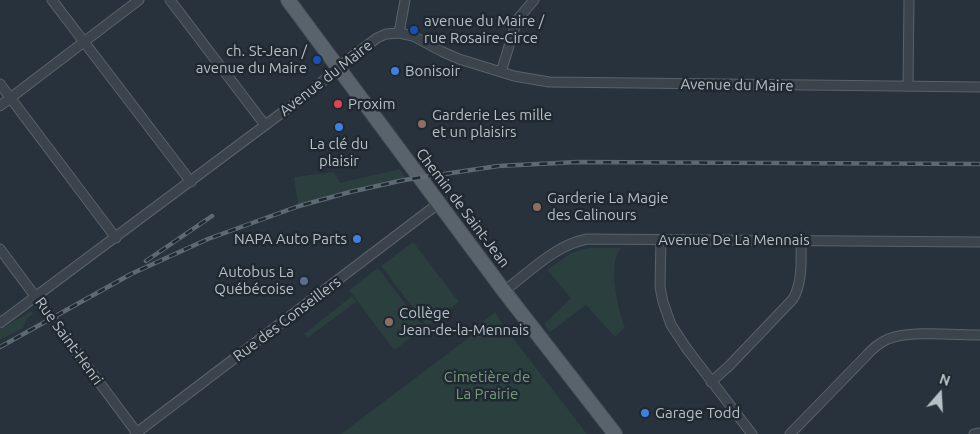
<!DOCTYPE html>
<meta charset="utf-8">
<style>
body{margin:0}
#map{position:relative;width:980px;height:434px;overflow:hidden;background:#27323c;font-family:Ubuntu,sans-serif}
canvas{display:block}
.north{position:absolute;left:915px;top:369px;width:50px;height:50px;-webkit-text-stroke:4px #202931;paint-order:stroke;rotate:19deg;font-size:14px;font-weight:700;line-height:20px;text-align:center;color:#b7bfc7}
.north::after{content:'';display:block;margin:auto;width:18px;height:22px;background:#b7bfc7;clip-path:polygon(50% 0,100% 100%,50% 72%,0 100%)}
</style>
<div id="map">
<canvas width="980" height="434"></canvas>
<div class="north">N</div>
</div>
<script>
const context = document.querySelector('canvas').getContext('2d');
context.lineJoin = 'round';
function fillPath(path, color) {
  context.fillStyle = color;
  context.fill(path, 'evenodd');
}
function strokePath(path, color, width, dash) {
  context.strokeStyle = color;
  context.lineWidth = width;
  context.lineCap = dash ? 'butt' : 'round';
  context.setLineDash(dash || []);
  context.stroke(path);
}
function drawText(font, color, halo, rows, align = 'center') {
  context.font = font + ' Ubuntu,sans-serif';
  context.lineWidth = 5;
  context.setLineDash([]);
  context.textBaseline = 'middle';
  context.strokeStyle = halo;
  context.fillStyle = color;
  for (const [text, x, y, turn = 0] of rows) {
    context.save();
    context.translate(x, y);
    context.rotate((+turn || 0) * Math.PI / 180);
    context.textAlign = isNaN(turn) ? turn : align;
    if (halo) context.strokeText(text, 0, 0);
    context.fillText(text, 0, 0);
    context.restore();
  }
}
fillPath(new Path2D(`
 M400,169L406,179L361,187L298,204L294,177L334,172L340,183Z
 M413,242L459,302L427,326L381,266Z
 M588,248H621C607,262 618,311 625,327L615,337L586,305L550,332L544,324L571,298L547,270L571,253Z
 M378,268L424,328L394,350L349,290Z
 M352,296L356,302L307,338L304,334Z
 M31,311L33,314L27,319L23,328L0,340V330Z
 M495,312L502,324L587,434H341L471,336L469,332Z`), '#2a3f3e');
const street = new Path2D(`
 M52,0L191,182
 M170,0L265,125
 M399,33L405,0
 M501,72L517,20L534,0
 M0,84L116,238
 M908,86L909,0
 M0,106L139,0
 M661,239L660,287L663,302L671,325L687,349L752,434
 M0,249L137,433
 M504,291C530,272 555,245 587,239L980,242
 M0,323L311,91L349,59L377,38L386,34L399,33L413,36L443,52L459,59L514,76L549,82L980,87
 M711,382L729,366L793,299C803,281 801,260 801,240
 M135,434L439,203
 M790,434L866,356C872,349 879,343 888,339C910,330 955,335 980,335
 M974,434L980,433`);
const primary = new Path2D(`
 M288,0L504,291L615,434`);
strokePath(street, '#59626a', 11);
strokePath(primary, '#444d55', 16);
strokePath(street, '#3b444c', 9);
strokePath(primary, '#59636c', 14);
const rail = new Path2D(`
 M146,261L212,216
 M0,347L131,274L208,239L299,206L350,192L404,180L498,166L578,162L980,164`);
strokePath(rail, '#5d6973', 4.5);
strokePath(rail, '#202931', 2.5, [8]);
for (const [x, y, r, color] of [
 [414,30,5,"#1a4fb4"],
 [317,60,5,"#1a4fb4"],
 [395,71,5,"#3f7fe0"],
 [338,104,5,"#e0444e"],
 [422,124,5,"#8d6e63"],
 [339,127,5,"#3f7fe0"],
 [537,207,5,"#8d6e63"],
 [357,239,5,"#3f7fe0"],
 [304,281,5,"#5c6f8a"],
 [389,322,5,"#8d6e63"],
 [645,413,5,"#3f7fe0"]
]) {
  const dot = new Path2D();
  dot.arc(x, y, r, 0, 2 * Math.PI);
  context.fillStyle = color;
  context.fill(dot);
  strokePath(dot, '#202931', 2);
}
drawText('15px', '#b7bfc7', '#202931', [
 ["avenue du Maire /",424,21],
 ["rue Rosaire-Circe",424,38],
 ["ch. St-Jean /",307,51,"right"],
 ["avenue du Maire",307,68,"right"],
 ["Bonisoir",405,71],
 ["Proxim",348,104],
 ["Garderie Les mille",432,115],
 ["et un plaisirs",432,132],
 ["La clé du",339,144,"center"],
 ["plaisir",339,161,"center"],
 ["Garderie La Magie",547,198],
 ["des Calinours",547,215],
 ["NAPA Auto Parts",347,239,"right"],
 ["Autobus La",294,272,"right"],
 ["Québécoise",294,289,"right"],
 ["Collège",399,313],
 ["Jean-de-la-Mennais",399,330],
 ["Garage Todd",655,413]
], 'left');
drawText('15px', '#b7bfc7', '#202931', [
 ["Avenue du Maire",326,78,-38],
 ["Avenue du Maire",737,85,1],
 ["Chemin de Saint-Jean",463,208,53],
 ["Avenue De La Mennais",734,240],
 ["Rue des Conseillers",287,319,-37],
 ["Rue Saint-Henri",69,341,54]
]);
drawText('15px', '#779b7c', '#202931', [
 ["Cimetière de",487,377],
 ["La Prairie",487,394]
]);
</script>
